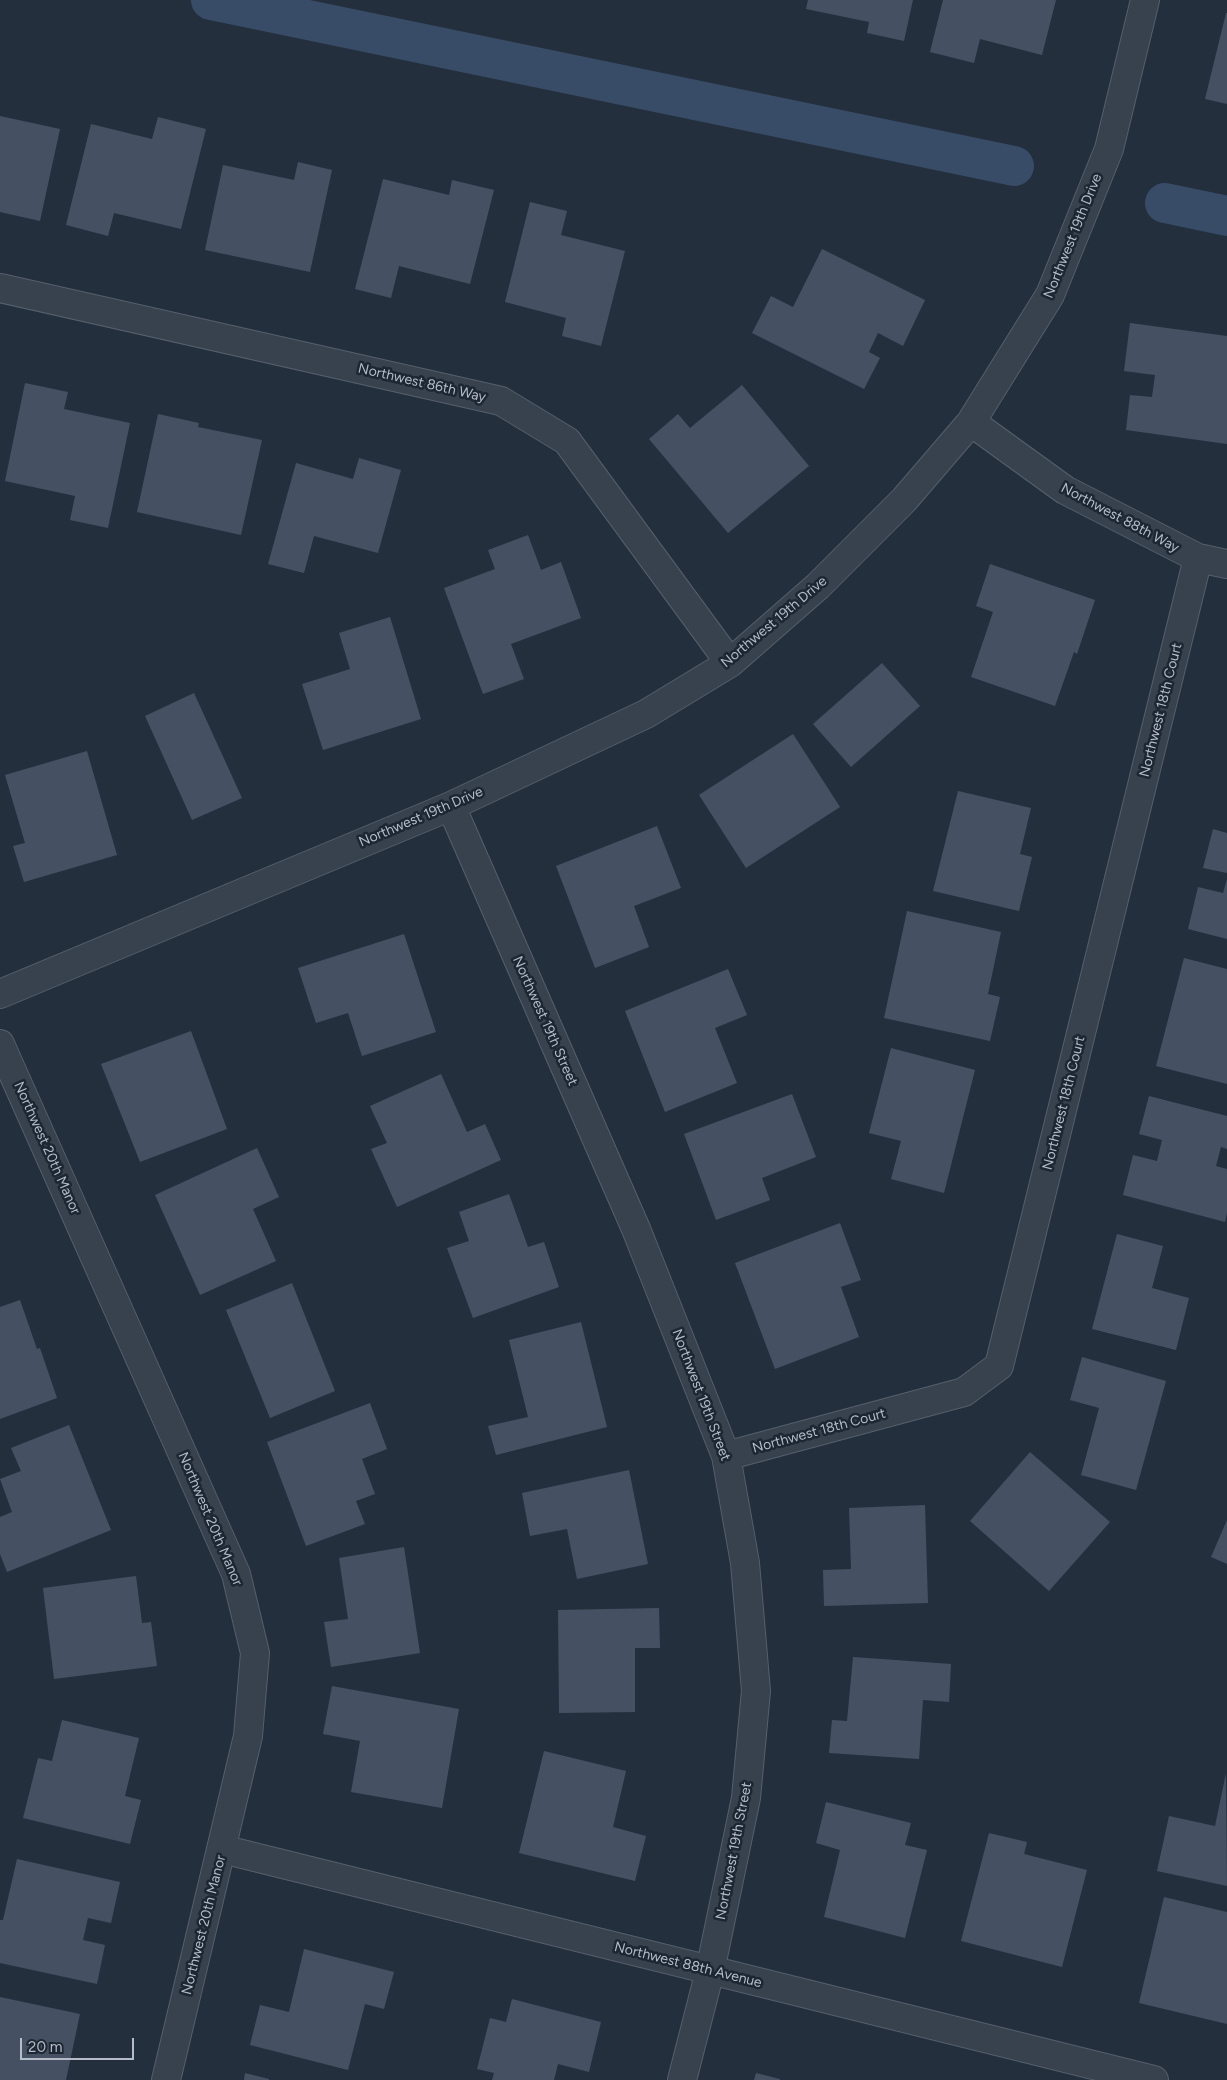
<!DOCTYPE html>
<style>
body{margin:0}
#map{position:relative;width:1227px;height:2080px;overflow:hidden;background:#242f3e;font-family:Figtree,sans-serif}
canvas{display:block}
.scale{position:absolute;left:20px;top:2038px;width:114px;height:22px;box-sizing:border-box;border:2px solid #b4bcc9;border-top:0;padding-left:6px;font-size:15px;line-height:18px;white-space:nowrap;color:#b4bcc9;-webkit-text-stroke:4px #1d2633;paint-order:stroke}
</style>
<div id="map">
<canvas width="1227" height="2080"></canvas>
<div class="scale">20 m</div>
</div>
<script>
const context = document.querySelector('canvas').getContext('2d');
context.lineJoin = 'round';
function strokePath(path, color, width, dash) {
  context.strokeStyle = color;
  context.lineWidth = width;
  context.lineCap = dash ? 'butt' : 'round';
  context.setLineDash(dash || []);
  context.stroke(path);
}
function fillPath(path, color) {
  context.fillStyle = color;
  context.fill(path, 'evenodd');
}
function drawText(font, color, halo, rows, align = 'center') {
  context.font = font + ' Figtree,sans-serif';
  context.lineWidth = 5;
  context.setLineDash([]);
  context.textBaseline = 'middle';
  context.strokeStyle = halo;
  context.fillStyle = color;
  for (const [text, x, y, turn = 0] of rows) {
    context.save();
    context.translate(x, y);
    context.rotate((+turn || 0) * Math.PI / 180);
    context.textAlign = isNaN(turn) ? turn : align;
    if (halo) context.strokeText(text, 0, 0);
    context.fillText(text, 0, 0);
    context.restore();
  }
}
strokePath(new Path2D(`
 M211,0L1014,166
 M1165,203L1227,216`), '#394c67', 40);
fillPath(new Path2D(`
 M808,0H913L904,41L867,33L869,22L806,9Z
 M943,0H1056L1042,55L980,39L974,63L930,52Z
 M1226,13H1227V104L1205,99Z
 M0,116L60,129L40,221L0,212Z
 M158,117L206,129L181,229L114,213L108,236L66,225L91,124L152,139Z
 M298,162L332,170L310,272L205,250L223,165L294,180Z
 M383,179L449,195L452,180L494,190L470,284L399,266L391,298L355,289Z
 M530,202L567,211L561,235L625,251L601,346L562,336L566,318L505,302Z
 M822,249L925,300L903,346L878,333L869,352L880,358L864,389L752,333L771,296L793,307Z
 M1130,323L1227,336V444L1126,430L1130,395L1152,397L1155,375L1124,371Z
 M25,383L68,392L64,409L130,423L108,528L70,520L75,496L5,481Z
 M742,385L809,466L728,533L649,439L678,414L690,428Z
 M158,414L199,423L198,427L262,440L241,535L137,512Z
 M359,458L401,470L378,553L314,536L304,573L268,564L296,463L353,479Z
 M528,535L541,570L561,562L581,618L511,644L524,679L483,694L444,588L495,569L488,550Z
 M990,564L1095,600L1077,654L1074,652L1055,706L971,677L993,612L976,606Z
 M390,617L421,719L323,750L302,684L350,669L339,633Z
 M882,663L920,706L851,767L813,724Z
 M194,693L242,798L192,820L145,716Z
 M793,734L840,807L746,868L699,795Z
 M87,751L117,855L24,882L13,846L25,843L5,775Z
 M958,791L1031,808L1020,854L1032,857L1019,911L933,891Z
 M657,826L681,888L634,906L649,947L595,968L556,866Z
 M1213,829L1227,833V873L1203,868Z
 M1227,879V939L1188,929L1198,887L1223,893Z
 M907,911L1001,932L988,994L1000,997L990,1041L884,1018Z
 M404,934L436,1032L362,1056L348,1013L316,1023L298,968Z
 M1184,958L1227,969V1084L1156,1066Z
 M728,969L747,1015L715,1028L737,1083L665,1112L625,1011Z
 M191,1031L227,1129L140,1162L101,1064Z
 M891,1048L975,1070L944,1193L891,1179L901,1141L869,1133Z
 M441,1074L467,1132L485,1124L501,1160L397,1207L371,1149L387,1143L370,1106Z
 M792,1094L816,1157L762,1178L770,1200L716,1220L684,1134Z
 M1149,1096L1227,1116V1149L1221,1147L1216,1166L1227,1169V1213L1225,1222L1123,1195L1133,1155L1157,1161L1162,1140L1139,1134Z
 M257,1148L279,1197L253,1209L276,1261L200,1295L155,1195Z
 M509,1194L528,1247L544,1242L559,1287L473,1318L447,1248L469,1241L459,1212Z
 M840,1223L861,1280L841,1287L859,1337L775,1369L735,1263Z
 M1117,1234L1163,1246L1152,1288L1189,1298L1176,1350L1092,1329Z
 M292,1283L335,1391L270,1418L226,1310Z
 M20,1300L37,1349L40,1348L57,1398L0,1419V1307Z
 M581,1322L607,1427L496,1455L488,1426L528,1417L509,1340Z
 M1082,1357L1166,1381L1136,1490L1081,1475L1099,1408L1070,1400Z
 M370,1403L387,1449L362,1459L375,1494L356,1501L365,1524L306,1546L267,1442Z
 M69,1425L111,1530L7,1572L0,1554V1517L12,1512L0,1479L21,1471L11,1448Z
 M1030,1452L1110,1522L1049,1591L970,1521Z
 M629,1470L648,1564L577,1579L567,1529L530,1536L522,1493Z
 M925,1505L928,1603L824,1606L823,1570L851,1569L849,1508Z
 M1227,1520V1564L1211,1557Z
 M404,1547L420,1653L331,1667L324,1622L348,1619L339,1558Z
 M136,1576L142,1623L151,1622L157,1666L54,1679L43,1588Z
 M659,1608L660,1648H635V1712L559,1713L558,1610Z
 M853,1657L951,1664L949,1702L923,1700L919,1759L829,1753L832,1720L847,1721Z
 M332,1686L459,1709L442,1808L351,1792L360,1741L323,1734Z
 M62,1720L139,1738L125,1796L141,1800L130,1844L23,1818L38,1758L52,1761Z
 M544,1751L626,1771L613,1827L646,1836L635,1881L519,1853Z
 M1226,1773L1227,1886L1157,1871L1169,1816L1215,1826Z
 M826,1802L911,1823L905,1845L927,1850L905,1938L824,1917L840,1850L816,1843Z
 M989,1833L1027,1842L1024,1854L1087,1870L1062,1967L961,1941Z
 M17,1859L120,1882L111,1923L88,1918L83,1940L105,1945L97,1984L0,1963V1920H3Z
 M1164,1897L1227,1912V2024L1139,2003Z
 M304,1949L394,1972L384,2009L365,2004L348,2070L250,2045L260,2005L289,2012Z
 M0,1997L80,2014L66,2080H0Z
 M512,1999L601,2022L589,2072L558,2064L554,2080H492L494,2073L477,2069L490,2018L506,2022Z
 M245,2073L269,2079V2080H244Z
 M756,2073L780,2079V2080H754Z`), '#455162');
const minor = new Path2D(`
 M0,288L501,401L567,441L730,663
 M971,422L1065,490L1198,558L1227,564
 M451,806L636,1229L726,1456L745,1563L756,1691L746,1798L710,1971L682,2080
 M0,994L451,806L646,714L730,663L818,586L904,500L971,422L1050,295L1109,149L1145,0
 M0,1044L236,1574L255,1653L248,1736L166,2080
 M726,1456L964,1392L999,1366L1198,558
 M222,1849L1154,2080`);
strokePath(minor, '#565f6c', 30);
strokePath(minor, '#38414e', 28);
drawText('14px', '#b4bcc9', '#1d2633', [
 ["Northwest 19th Drive",1073,236,-68],
 ["Northwest 86th Way",422,383,13],
 ["Northwest 88th Way",1120,518,28],
 ["Northwest 19th Drive",774,622,-40],
 ["Northwest 18th Court",1161,710,-76],
 ["Northwest 19th Drive",421,817,-23],
 ["Northwest 19th Street",545,1021,66],
 ["Northwest 18th Court",1064,1103,-76],
 ["Northwest 20th Manor",47,1148,66],
 ["Northwest 19th Street",701,1395,69],
 ["Northwest 18th Court",819,1431,-15],
 ["Northwest 20th Manor",210,1519,67],
 ["Northwest 19th Street",734,1851,-79],
 ["Northwest 20th Manor",204,1925,-76],
 ["Northwest 88th Avenue",688,1965,14]
]);
</script>
